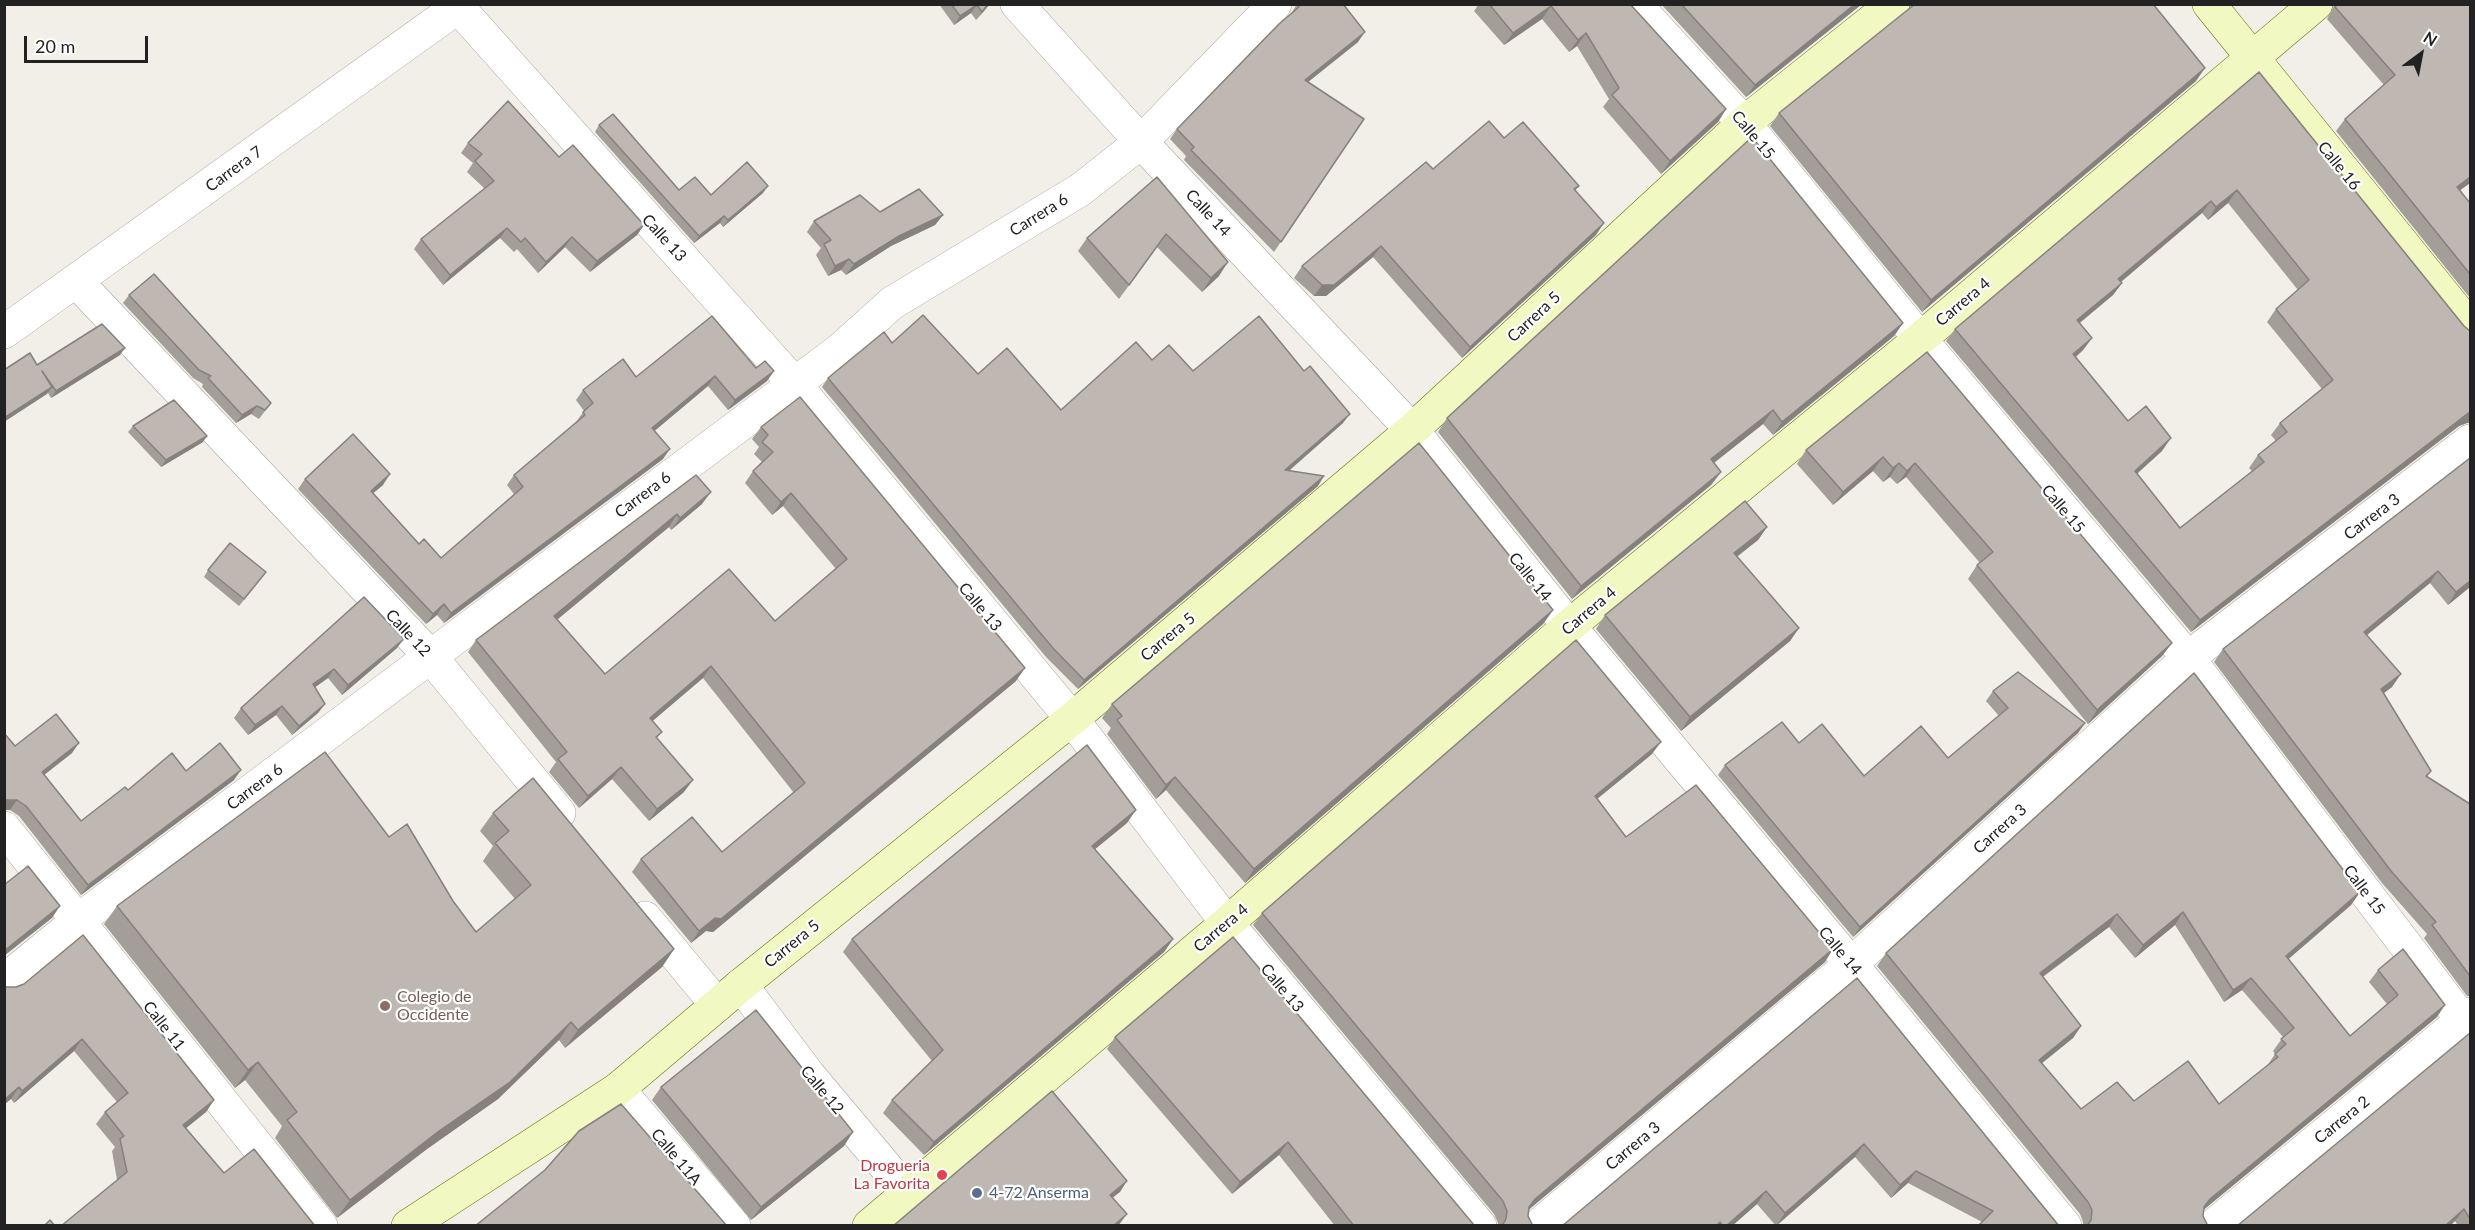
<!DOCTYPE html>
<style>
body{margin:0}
#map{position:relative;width:2475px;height:1230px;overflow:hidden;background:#f2efe9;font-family:Lato,sans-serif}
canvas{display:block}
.frame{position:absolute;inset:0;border:6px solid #222;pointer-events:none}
.north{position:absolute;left:2391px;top:24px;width:60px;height:60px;-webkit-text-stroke:4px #fff;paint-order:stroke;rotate:32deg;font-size:16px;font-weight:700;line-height:24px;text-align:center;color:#222}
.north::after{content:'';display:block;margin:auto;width:21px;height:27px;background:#222;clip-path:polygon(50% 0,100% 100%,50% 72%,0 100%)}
.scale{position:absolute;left:24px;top:36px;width:124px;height:27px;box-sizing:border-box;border:3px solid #222;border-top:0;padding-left:8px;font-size:18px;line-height:21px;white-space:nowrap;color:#222;-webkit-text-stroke:4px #fff;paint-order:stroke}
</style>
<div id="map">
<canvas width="2475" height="1230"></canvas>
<div class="frame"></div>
<div class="north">N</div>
<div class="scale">20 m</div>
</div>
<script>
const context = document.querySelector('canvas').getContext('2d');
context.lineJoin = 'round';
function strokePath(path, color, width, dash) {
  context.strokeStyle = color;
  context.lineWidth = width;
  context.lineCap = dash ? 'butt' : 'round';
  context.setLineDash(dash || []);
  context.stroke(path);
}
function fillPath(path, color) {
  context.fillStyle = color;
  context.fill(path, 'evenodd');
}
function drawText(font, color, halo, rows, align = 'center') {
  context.font = font + ' Lato,sans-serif';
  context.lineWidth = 4.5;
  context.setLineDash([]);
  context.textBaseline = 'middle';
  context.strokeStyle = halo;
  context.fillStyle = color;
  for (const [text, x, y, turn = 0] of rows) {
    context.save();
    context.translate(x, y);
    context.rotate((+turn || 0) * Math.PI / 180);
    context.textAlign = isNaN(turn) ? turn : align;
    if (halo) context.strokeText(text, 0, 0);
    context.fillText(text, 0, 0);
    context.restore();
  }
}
const street = new Path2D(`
 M1017,4L1141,142L1412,430L1569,626L1851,964L2065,1226
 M1635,4L1744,123L1920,339L2188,658L2470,1030
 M458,7L793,382L1072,719L1227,923L1480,1226
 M77,282L430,656L559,813
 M4,332L462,4
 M4,828L321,1226
 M645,918L717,1005
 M4,981L80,919L841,349L892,303L1080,190L1141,142L1275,4
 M741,985L808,1074L907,1192
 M618,1089L734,1226
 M1538,1226L1851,964L2188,658L2470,441
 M2213,1226L2470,1014`);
const secondary = new Path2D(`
 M2209,4L2470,327
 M408,1226L618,1089L741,985L1072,719L1412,430L1744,123L1893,4
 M869,1226L1227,923L1569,626L1920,339L2316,4`);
strokePath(street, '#a6a6a6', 34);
strokePath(secondary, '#66780a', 34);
strokePath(street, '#fff', 33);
strokePath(secondary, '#f2f8c1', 33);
fillPath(new Path2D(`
 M939,4H990L976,20L971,13L954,25Z
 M1297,4H1345L1343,6L1358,42L1308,82L1364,119L1274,252L1184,160L1186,156L1170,139L1177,129L1291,14Z
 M1479,4H1630L1726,109L1718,122L1661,174L1603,107L1609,99L1577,46L1569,52L1542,19L1504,45L1474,11Z
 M1661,4H1862L1746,97Z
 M1911,4H2153L2196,81L1922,312L1770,126L1779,113L1911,8Z
 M2335,4H2470V183L2460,190L2470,203V298L2336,131L2345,119L2384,85L2327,19Z
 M2259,72L2464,326L2467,423L2459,426L2191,632L1946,341L1955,329ZM2228,203L2298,290L2276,309L2267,322L2322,389L2280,423L2271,435L2276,441L2258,455L2249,468L2252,471L2180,528L2137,474L2162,451L2128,421L2076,357L2083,350L2092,338L2080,323L2113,295L2122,283L2121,282L2202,213L2208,220Z
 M599,125L679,190L711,195L763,193L723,227L720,223L694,243L595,132Z
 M1504,138L1579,186L1575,191L1596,235L1462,358L1373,257L1326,296H1314L1294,278L1302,266L1433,169Z
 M468,143L559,157L644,225L637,235L590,272L565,247L538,273L517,249L514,252L500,238L443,285L414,249L421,239L485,189L467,172L473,163L461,153Z
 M1157,177L1219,276L1202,292L1157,247L1119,299L1078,251L1087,238Z
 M880,212L943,215L935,225L891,246L846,275L841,270L828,276L816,255L821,248L807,232L814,221Z
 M129,295L271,403L259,419L251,414L236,423L202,387L203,384L193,378L123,303Z
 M1903,323L1894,336L1773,435L1763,424L1714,463L1721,472L1711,485L1572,599L1438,432L1447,418Z
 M892,343L978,374L1061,410L1152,360L1193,371L1343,423L1289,471L1318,486L1078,689L1046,657L822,387L828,378Z
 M1927,352L2172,643L2162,656L2088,724L1968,579L1977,565L1980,563L1906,477L1897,484L1890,477L1883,482L1873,471L1833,505L1797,464L1806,450Z
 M120,355L51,398L48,393L37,365Z
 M756,368L774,371L767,381L728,410L708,386L654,431L663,459L444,623L437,615L426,624L298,489L305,479L383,485L373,493L419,544L441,558L514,494L507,485L514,475L576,422L584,411L576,400L583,390L636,377Z
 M133,426L203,442L161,467L128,432Z
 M761,427L1016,681L713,932L706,931L691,943L632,872L641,859L722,852L794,793L703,678L652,721L662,732L657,738L684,792L649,821L612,779L579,808L549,772L556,762L468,652L476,640L696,475L702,504L671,530L669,527L557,619L605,674L775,621L836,569L783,506L772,515L745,483L753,471L762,462L754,454L759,447L752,439Z
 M2470,458V587L2448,605L2430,583L2367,635L2392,687L2383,693L2431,771L2427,777L2470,804V996H2467L2424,938L2427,934L2382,883L2214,662L2223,649Z
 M1767,527L1758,540L1737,557L1799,628L1790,641L1681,731L1596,629L1605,615Z
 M208,570L261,579L239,606L204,577Z
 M364,597L397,648L342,695L328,678L315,687L325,704L318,713L292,735L276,715L248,735L234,718L241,708Z
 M1553,610L1543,624L1245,883L1166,790L1156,799L1107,734L1111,728L1102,718L1112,704Z
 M2194,673L2360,892L2351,905L2288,959L2350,1036L2387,1004L2369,982L2378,970L2437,1017L2204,1209L2203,1216L2208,1226H2083V1222L2080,1214L1877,966L1886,953ZM2175,925L2224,1002L2242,990L2283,1037L2273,1051L2275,1054L2267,1066L2219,1104L2134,1101L2081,1109L2042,1063L2073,1038L2081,1026L2043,977L2109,927L2135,958Z
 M1993,691L2085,723L2078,733L1853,937L1718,775L1725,765L1864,776L1948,758L1999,716L1986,701Z
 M4,733L15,746L72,753L44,775L81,821L128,790L186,771L234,780L81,895L19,816L10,810H4Z
 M1652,754L1597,799L1626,837L1825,962L1529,1209L1528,1216L1533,1226H1498V1223L1494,1214L1253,925L1262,913Z
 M493,813L674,949L662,967L565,1048L559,1040L498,1099L427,1149L337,1218L275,1138L282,1126L245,1080L235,1088L104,924L117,906L389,837L453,901L476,932L515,899L483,861L493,846L480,831Z
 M1127,823L1095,849L1173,939L1164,952L924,1155L883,1113L892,1100L932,1061L843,952L852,939Z
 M1857,978L2059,1225L1979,1226L1982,1222L1908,1183L1891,1198L1855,1157L1776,1226L1757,1204L1732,1226H1562Z
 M4,985L214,1100L206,1112L186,1128L224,1173L117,1180L112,1151L115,1147L96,1124L105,1112L117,1102L74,1051L14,1103L11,1099Z
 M2470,1034V1226H2458L2455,1221Z
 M1115,1037L1474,1225L1335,1226L1279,1155L1232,1194L1107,1049Z
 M661,1087L844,1146L751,1220L652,1100Z`), '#a49e99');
fillPath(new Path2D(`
 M988,4H990L976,20Z
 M1855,4H1862L1746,97L1755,85Z
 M977,5L971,13L954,25L960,16Z
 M1551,6L1542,19L1504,45L1513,33Z
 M1365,32L1358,42L1298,90L1305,80Z
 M1586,33L1577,46L1569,52L1578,40Z
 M2205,68L2196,81L1922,312L1931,300Z
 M1726,109L1718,122L1661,174L1670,161Z
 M2470,177V183L2448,199L2457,187Z
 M768,186L763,193L723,227L728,220Z
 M2237,190L2228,203L2208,220L2216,207Z
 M2211,201L2202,213L2110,291L2118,279Z
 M943,215L935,225L891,246L846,275L854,264L899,236Z
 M724,216L720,223L694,243L699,236Z
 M1604,223L1596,235L1462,358L1470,347Z
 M644,225L637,235L590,272L597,261Z
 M507,228L500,238L443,285L450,275Z
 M572,237L565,247L538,273L546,262Z
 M1381,246L1373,257L1326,296H1314L1322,285Z
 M849,259L841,270L828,276L835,266Z
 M1228,262L1219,276L1202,292L1211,278Z
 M2122,283L2113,295L2068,332L2077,320Z
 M1903,323L1894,336L1773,435L1782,422Z
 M2092,338L2083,350L2065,366L2073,354Z
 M125,348L120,355L51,398L56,391Z
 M774,371L767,381L728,410L735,400Z
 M715,376L708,386L645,439L652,428Z
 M52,387L47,394L4,422V418Z
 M257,406L251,414L236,423L242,415Z
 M1773,410L1763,424L1701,473L1711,459Z
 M2470,412V423H2467L2459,426L2191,632L2200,620L2467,414Z
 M1350,414L1343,423L1279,479L1285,470Z
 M207,436L203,442L161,467L166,460Z
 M2171,438L2162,451L2126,483L2135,471Z
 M670,449L663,459L444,623L451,613Z
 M1883,457L1873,471L1833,505L1843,492Z
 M1899,463L1890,477L1883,482L1893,468Z
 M1915,463L1906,477L1897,484L1907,471Z
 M1721,472L1711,485L1572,599L1581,586Z
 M390,474L383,485L364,501L371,491Z
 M1324,476L1318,486L1078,689L1084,680Z
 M711,492L702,504L671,530L680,518Z
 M791,493L783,506L772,515L781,502Z
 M677,514L669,527L546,629L554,616Z
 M1767,527L1758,540L1724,566L1734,553Z
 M2438,571L2430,583L2356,644L2364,632Z
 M2470,581V587L2448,605L2456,592Z
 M444,604L437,615L426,624L433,614Z
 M1553,610L1543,624L1245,883L1254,869Z
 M1799,628L1790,641L1681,731L1690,717Z
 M404,639L397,648L342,695L348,685Z
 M2172,643L2162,656L2088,724L2097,710Z
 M711,666L703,678L641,731L650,718Z
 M1025,668L1016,681L713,932L706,931L691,943L699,931Z
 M334,669L328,678L307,693L313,684Z
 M2401,674L2392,687L2372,702L2381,689Z
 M325,704L318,713L292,735L299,726Z
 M282,706L276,715L248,735L255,725Z
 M2085,723L2078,733L1853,937L1860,927Z
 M1661,742L1652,754L1586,808L1595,796Z
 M79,743L72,753L35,782L42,772Z
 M621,767L612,779L579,808L588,796Z
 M241,770L234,780L81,895L88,885Z
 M1175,777L1166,790L1156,799L1166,785Z
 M693,780L684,792L649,821L657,809Z
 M6,800H17L10,810H4V802Z
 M1136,810L1127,823L1083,859L1092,846Z
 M2360,892L2351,905L2277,969L2286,956Z
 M60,906L52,918L4,956V951Z
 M2183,912L2175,925L2135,958L2143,945Z
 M2117,914L2109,927L2031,985L2040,973Z
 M1173,939L1164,952L924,1155L934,1142Z
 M674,949L662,967L565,1048L578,1030Z
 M1833,949L1825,962L1526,1212L1535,1199Z
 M2251,978L2242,990L2224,1002L2233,990Z
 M2445,1005L2437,1017L2201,1212L2210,1199Z
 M571,1022L559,1040L498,1099L427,1149L337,1218L350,1200Z
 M2081,1026L2073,1038L2031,1072L2039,1060Z
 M82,1039L74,1051L14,1103L22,1091Z
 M258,1062L245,1080L235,1088L248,1070Z
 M19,1087L11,1099L4,1105V1100Z
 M214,1100L206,1112L175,1137L183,1125Z
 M853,1132L844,1146L751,1220L761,1207Z
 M1288,1142L1279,1155L1232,1194L1240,1182Z
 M1864,1144L1855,1157L1776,1226L1785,1213Z
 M1916,1171L1908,1183L1891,1198L1900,1185Z
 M1127,1181L1120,1192L1102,1206L1110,1195Z
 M1766,1191L1757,1204L1732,1226H1726Z
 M2464,1209L2455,1221L2450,1226H2445Z
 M1127,1214L1118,1226H1113Z`), '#86817d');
const building = new Path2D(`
 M951,4H988L982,12L977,5L960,16Z
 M1298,4H1343L1365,32L1305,80L1364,119L1281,242L1191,150L1194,147L1177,129L1279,24L1299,7Z
 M1489,4H1630L1726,109L1670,161L1612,95L1619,88L1586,33L1578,40L1551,6L1513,33Z
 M1681,4H1855L1755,85Z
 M1915,4H2153L2205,68L1931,300L1779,113Z
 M2337,4H2470V177L2457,187L2470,203V274L2345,119L2395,75L2335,7Z
 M2259,72L2464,326L2470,331V412L2467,414L2200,620L1955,329ZM2237,190L2309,280L2276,309L2333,380L2280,423L2287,432L2258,455L2264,462L2180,528L2135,471L2171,438L2146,406L2128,421L2073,354L2092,338L2077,320L2122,283L2118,279L2211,201L2216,207Z
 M508,101L559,157L573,145L644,225L597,261L572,237L546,262L525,238L521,242L507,228L450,275L421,239L494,181L475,161L482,154L468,143Z
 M613,114L679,190L695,177L711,195L747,162L768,186L728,220L724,216L699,236L599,125Z
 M1489,121L1504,138L1523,122L1579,186L1574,189L1604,223L1470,347L1381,246L1334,285H1322L1302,266L1426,162L1433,169Z
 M1752,137L1903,323L1782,422L1773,410L1711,459L1721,472L1581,586L1447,418Z
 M1157,177L1228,262L1211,278L1166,234L1129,285L1087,238Z
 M919,189L943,215L899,236L854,264L849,259L835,266L824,244L831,240L814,221L860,195L880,212Z
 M154,274L271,403L265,410L257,406L242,415L208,378L211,376L199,370L129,295Z
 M923,315L978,374L1007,348L1061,410L1136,342L1152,360L1169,345L1193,371L1259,316L1304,371L1310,366L1350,414L1285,470L1324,476L1084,680L1052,647L828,378L884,332L892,343Z
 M712,316L756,368L765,361L774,371L735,400L715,376L652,428L670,449L451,613L444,604L433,614L305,479L353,434L390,474L371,491L419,544L424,539L441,558L523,487L514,475L585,415L583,412L593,403L583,390L623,359L636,377Z
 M102,324L125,348L56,391L42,371L52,387L4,418V370L30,353L37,365Z
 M1927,352L2172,643L2097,710L1977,565L1993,552L1915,463L1907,471L1899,463L1893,468L1883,457L1843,492L1806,450Z
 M800,397L1025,668L721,919L715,918L699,931L641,859L692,817L722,852L805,783L711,666L650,718L662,732L656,737L693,780L657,809L621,767L588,796L558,759L567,752L476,640L696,475L711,492L680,518L677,514L554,616L605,674L729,569L775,621L847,559L791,493L781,502L753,471L773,452L762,442L768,435L761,427Z
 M174,400L207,436L166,460L133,426Z
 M1419,443L1553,610L1254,869L1175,777L1166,785L1117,720L1122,716L1112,704Z
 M2470,458V581L2456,592L2438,571L2364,632L2401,674L2381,689L2431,771L2426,776L2470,804V976L2432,925L2436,922L2391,871L2223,649Z
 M1745,501L1767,527L1734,553L1799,628L1690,717L1605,615Z
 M230,543L266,572L244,599L208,570Z
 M364,597L404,639L348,685L334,669L313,684L325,704L299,726L282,706L255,725L241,708Z
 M1576,640L1661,742L1595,796L1626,837L1696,785L1833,949L1535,1199L1529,1207L1528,1216L1533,1226H1502L1506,1219L1507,1211L1503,1201L1262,913Z
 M2018,672L2085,723L1860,927L1725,765L1782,722L1799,743L1822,724L1864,776L1921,726L1948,758L2008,708L1993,691Z
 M2194,673L2360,892L2286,956L2350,1036L2398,995L2378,970L2403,949L2445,1005L2210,1199L2204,1207L2203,1216L2208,1226H2087L2091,1220L2092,1210L2088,1202L1886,953ZM2183,912L2233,990L2251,978L2294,1028L2281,1039L2286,1044L2275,1054L2278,1057L2219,1104L2188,1061L2134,1101L2117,1082L2081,1109L2039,1060L2081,1026L2040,973L2117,914L2143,945Z
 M56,714L79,743L42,772L81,821L125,787L128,790L172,753L186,771L220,743L241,770L88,885L26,806L17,800H6L4,798V733L15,746Z
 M1087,745L1136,810L1092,846L1173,939L934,1142L892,1100L943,1050L852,939Z
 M325,752L389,837L407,824L453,901L476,932L531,885L495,843L509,831L493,813L533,778L674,949L578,1030L571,1022L510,1082L439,1131L350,1200L287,1120L297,1112L258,1062L248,1070L117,906Z
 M28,866L60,906L4,951V885Z
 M83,935L214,1100L183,1125L224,1173L254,1149L315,1226H61L127,1172L120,1139L124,1136L105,1112L128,1093L82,1039L22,1091L19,1087L4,1100V985L6,987H16L24,984Z
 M1233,937L1474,1225V1226H1354L1288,1142L1240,1182L1115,1037Z
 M1857,978L2059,1226H1980L1979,1225L1993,1211L1916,1171L1900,1185L1864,1144L1785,1213L1766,1191L1726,1226H1723L1720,1222L1716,1226H1562Z
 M756,1010L853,1132L761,1207L661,1087Z
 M2470,1033V1219L2464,1209L2445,1226H2237Z
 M1052,1091L1127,1181L1110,1195L1127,1214L1113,1226H893Z
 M621,1104L727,1226H475L545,1170L579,1131Z
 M50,1220L55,1226H44Z`);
fillPath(building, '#bfb8b2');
strokePath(building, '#86817d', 1.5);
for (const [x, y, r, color] of [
 [385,1006,6,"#8d6e63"],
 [942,1175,6,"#e0444e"],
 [977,1193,6,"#5c6f8a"]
]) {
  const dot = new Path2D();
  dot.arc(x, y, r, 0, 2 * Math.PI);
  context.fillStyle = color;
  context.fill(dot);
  strokePath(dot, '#fff', 2);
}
drawText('16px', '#222', '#fff', [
 ["Calle 15",1753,135,50],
 ["Calle 16",2339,166,51],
 ["Carrera 7",234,169,-36],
 ["Calle 14",1208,213,47],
 ["Carrera 6",1039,215,-32],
 ["Calle 13",664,238,48],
 ["Carrera 4",1963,302,-40],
 ["Carrera 5",1534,317,-43],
 ["Carrera 6",643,495,-37],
 ["Calle 15",2063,509,50],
 ["Carrera 3",2372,517,-37],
 ["Calle 14",1530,577,51],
 ["Calle 13",980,607,50],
 ["Carrera 4",1589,611,-40],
 ["Calle 12",408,633,47],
 ["Carrera 5",1168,637,-40],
 ["Carrera 6",255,787,-37],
 ["Carrera 3",2000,829,-42],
 ["Calle 15",2364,890,53],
 ["Carrera 4",1221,928,-40],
 ["Carrera 5",792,944,-39],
 ["Calle 14",1840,951,50],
 ["Calle 13",1282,988,50],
 ["Calle 11",164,1026,52],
 ["Calle 12",822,1090,50],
 ["Carrera 2",2342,1120,-39],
 ["Carrera 3",1633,1146,-40],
 ["Calle 11A",676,1157,50]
]);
drawText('16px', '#785e54', '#fff', [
 ["Colegio de",397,997],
 ["Occidente",397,1015]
], 'left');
drawText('16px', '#be3a42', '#fff', [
 ["Drogueria",930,1166],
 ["La Favorita",930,1184]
], 'right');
drawText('16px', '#4e5e75', '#fff', [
 ["4-72 Anserma",989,1193]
], 'left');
</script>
